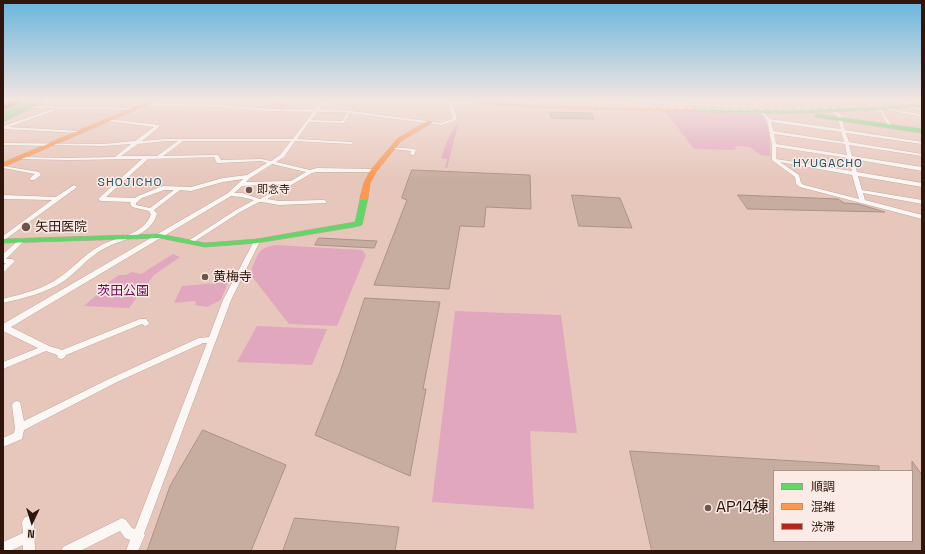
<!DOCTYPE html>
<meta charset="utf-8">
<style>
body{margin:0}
#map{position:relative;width:925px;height:554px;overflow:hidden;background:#e7c7bc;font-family:"Space Grotesk","Noto Sans JP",sans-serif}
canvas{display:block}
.frame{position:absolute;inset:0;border:4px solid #30150c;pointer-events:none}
.legend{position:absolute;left:773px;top:470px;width:140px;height:72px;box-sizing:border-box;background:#fbebe6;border:1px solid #aa958f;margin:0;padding:5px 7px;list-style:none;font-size:12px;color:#30150c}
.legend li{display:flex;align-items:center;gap:8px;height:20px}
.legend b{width:20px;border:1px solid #aa958f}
.north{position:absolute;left:12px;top:502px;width:40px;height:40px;-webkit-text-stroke:3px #fbebe6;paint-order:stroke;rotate:184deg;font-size:11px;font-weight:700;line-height:16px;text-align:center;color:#30150c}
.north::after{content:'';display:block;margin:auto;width:14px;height:18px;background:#30150c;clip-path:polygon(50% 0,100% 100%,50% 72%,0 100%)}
</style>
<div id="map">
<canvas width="925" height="554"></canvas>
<div class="frame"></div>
<ul class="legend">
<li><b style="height:5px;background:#63d668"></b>順調</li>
<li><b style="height:5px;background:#ff974d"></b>混雑</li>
<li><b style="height:5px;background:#b3261e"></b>渋滞</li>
</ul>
<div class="north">N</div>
</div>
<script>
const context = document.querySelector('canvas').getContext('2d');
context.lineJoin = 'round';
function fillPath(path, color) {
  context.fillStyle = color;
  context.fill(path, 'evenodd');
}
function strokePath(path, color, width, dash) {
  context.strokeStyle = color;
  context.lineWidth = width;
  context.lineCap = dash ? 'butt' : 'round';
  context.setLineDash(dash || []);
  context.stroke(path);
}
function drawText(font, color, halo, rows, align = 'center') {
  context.font = font + ' "Space Grotesk","Noto Sans JP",sans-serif';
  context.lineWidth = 3;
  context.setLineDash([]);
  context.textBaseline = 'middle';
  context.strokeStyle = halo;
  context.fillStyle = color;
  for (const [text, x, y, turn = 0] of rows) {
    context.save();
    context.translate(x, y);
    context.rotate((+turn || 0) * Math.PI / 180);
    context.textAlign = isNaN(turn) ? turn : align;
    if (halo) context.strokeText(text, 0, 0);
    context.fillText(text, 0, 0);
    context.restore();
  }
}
fillPath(new Path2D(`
 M280,101V103H288L283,110L257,108L271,102Z
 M665,111L761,114C771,127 770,140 770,156L760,155L750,147L735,146L736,150L694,149Z
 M460,123L458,125L447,168H445L447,159L441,158L447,141L456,125Z
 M276,245L362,250L366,255L337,326L289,324L250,274C257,257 257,247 276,245Z
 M173,254L180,257L154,275L129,308L84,306L108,285L106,284L119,275H126L132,272L141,274Z
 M228,282L221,300L207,307L195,305L196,301L174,303L182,286Z
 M455,311L561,315L577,433L530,431L534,509L432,502Z
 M257,326L327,329L312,365L237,362Z`), '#e1a7bf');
const building = new Path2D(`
 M550,112L591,113L594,119L552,118Z
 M412,170L530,175L531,209L486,207L484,227L460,226L449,289L374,285L407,200L402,198Z
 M572,195L620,198L632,228L579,226Z
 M738,195L838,199L844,203L858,204L885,212L748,209Z
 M319,238L377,241L374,248L315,245Z
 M365,298L440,302L423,389H426L410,476L315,435L340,372Z
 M203,430L286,465L251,551H147L170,486Z
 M630,451L879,466V471H774V541H912V461L922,475V551H652Z
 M295,518L399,527L395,551H283Z`);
fillPath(building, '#c7ad9f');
strokePath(building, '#ab9284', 1);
const street = new Path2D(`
 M322,101H326L319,109L345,110L441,123L453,119L448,101H452L457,120L441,125L350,113L344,123H343L309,122L297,139L351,142L353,143L351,144L295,141L284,157L276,162L310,170L317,168L373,169L376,171L375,172H317L312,173L267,199L279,201L324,200L326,201V203L279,205L262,202H259L240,212L192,243H188L187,242L188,241L236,210L254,200L241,197L231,196L11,327L49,346L62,350L140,319H146L149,323L148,325L145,326L142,324L66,355L64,358L61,359L58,358L57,355L46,351L3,369V362L38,348L3,331V324L228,193L243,179L223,182L191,191L180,190L154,210L157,214C150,237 124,238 105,248C89,256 78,271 64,281C46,293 24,298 3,303V299C22,294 44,289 60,277C73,268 84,255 98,247C116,236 144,236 151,214L149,211L132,207L130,203L131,202L101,201L98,199L142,159L68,160L19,159L17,158L19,157L68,158L115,157L131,144L103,146L52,145L50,146L3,145V143L103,144L135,141L154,127L107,121V119H108L159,125V127L142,141L165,139H293L313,112L269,111L217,107L147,105L145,104L147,103L217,105L269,109H314ZM317,112H347L342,121L311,120ZM165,141H178L157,156H121L138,144ZM183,141H291L280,155L271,161L261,159L221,160L218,155H216L163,156ZM214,157L217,163H219L261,161L267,163L247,175L223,178L191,187L163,186L138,196L135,198L106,197L148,159ZM272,164L306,172L291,181L246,182L250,178ZM286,184L260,199L242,193H234L242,186ZM164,190H174L150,208L136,205V203L142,198Z
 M592,101H635L755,106L751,101H755L770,119L841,129L837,116L833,112L835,111L841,115L845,130L922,142V144L846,133L849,142L922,154V156L849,145L852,156L922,167V171L853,159L857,172L922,183V187L858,176L862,190L922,200V204L863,193L865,200L922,215V219L800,187L796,184L795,177L772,160V145L767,120L757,108ZM771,122L841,132L844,142L773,131ZM774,134L845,144L847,155L776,144ZM776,147L848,158L852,171L776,159ZM780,162L852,175L859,199L804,185L801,183L799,175Z
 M30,106L137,108L139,109L137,110L29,108L28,107Z
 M912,106L922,109V111L911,108L910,107Z
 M888,108L922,115V117L888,110Z
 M52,109L54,110L53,111L9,127L80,131L82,132V133L3,129L4,126Z
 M877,109L882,110L892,126L891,127H889L880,112L876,110Z
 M391,147L414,149L416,150L414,155H412L410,154L411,151L393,149H391Z
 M3,166L39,172L41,175L34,180H30V178L35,174L3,168Z
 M74,185L77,187L76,188L3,241V236L52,200L3,199V195L56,197Z
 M22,238L25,240L6,259H12L15,261L5,271L3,272V266L6,263H3V254L20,239Z
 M257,239L260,241L231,300L144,534L145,535L138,551H126L130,540L125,538L120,531L80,551H61L63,547L122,518L126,520L132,528L135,529L207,343H203L117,382L24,430L22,439L3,447V438L14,433L15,428L12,405L14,402L17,401L20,402L24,421L111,378L199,338L209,337L223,300L254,241Z
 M28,516L32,518L34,522L35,551H23V545L10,551H3V542L23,533L22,522L24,518Z`);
const fast = new Path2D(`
 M25,101L23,102L3,104V102Z
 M39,101H46L3,122V118Z
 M922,104V106C847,114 772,114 696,112L693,110L696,108C772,111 847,111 922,104Z
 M817,114L922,129V133L815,117V115Z
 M361,196H367L368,198L362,225L354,227L257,243L205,247L160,238L3,243V239L160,234L205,243L257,239L355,222Z`);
const slow = new Path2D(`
 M149,101H156L3,167V163Z
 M460,101H485L536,106L696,108L699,110L696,112L536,108Z
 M428,121L433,122L401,141L376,172L370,183L368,198L367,200H361L360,198L364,183L370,171L397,139Z`);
strokePath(street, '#c0a59b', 1);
strokePath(fast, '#c0a59b', 1);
strokePath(slow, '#c0a59b', 1);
fillPath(street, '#fbf7f5');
fillPath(fast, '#63d668');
fillPath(slow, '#ff974d');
const rail = new Path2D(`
 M526,101C577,106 629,106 680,108C756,110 831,111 907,101
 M3,104L9,101`);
strokePath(rail, '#cec4c0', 2.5);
strokePath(rail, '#fbebe6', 1.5, [4.5]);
const fastBridge = new Path2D(`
 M21,109L38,101
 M3,114L31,101`);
const jamBridge = new Path2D(`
 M3,107L17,101`);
strokePath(fastBridge, '#c0a59b', 6, []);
strokePath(jamBridge, '#c0a59b', 6, []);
strokePath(fastBridge, '#63d668', 5.5);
strokePath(jamBridge, '#b3261e', 5.5);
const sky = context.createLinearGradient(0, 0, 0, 179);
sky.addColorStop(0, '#68b5dd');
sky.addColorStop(0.56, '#f4e6e1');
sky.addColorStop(1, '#f4e6e100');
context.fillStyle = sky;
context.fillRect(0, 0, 925, 179);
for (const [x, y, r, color] of [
 [249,190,4,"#70534a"],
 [26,227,5,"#70534a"],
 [205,277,4,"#70534a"],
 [708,508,4,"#70534a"]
]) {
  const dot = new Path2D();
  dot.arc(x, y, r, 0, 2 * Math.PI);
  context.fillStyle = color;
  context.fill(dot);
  strokePath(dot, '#fbebe6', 1.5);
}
drawText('11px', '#30150c', '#fbebe6', [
 ["即念寺",257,190]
], 'left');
context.letterSpacing = '1px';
drawText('12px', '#205463', '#fbebe6', [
 ["HYUGACHO",828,164],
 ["SHOJICHO",130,183]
]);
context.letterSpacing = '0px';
drawText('13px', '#30150c', '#fbebe6', [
 ["矢田医院",35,227],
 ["黄梅寺",213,277]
], 'left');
drawText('13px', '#6e0957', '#fbebe6', [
 ["茨田公園",123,291]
]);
drawText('16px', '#30150c', '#fbebe6', [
 ["AP14棟",716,508]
], 'left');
</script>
